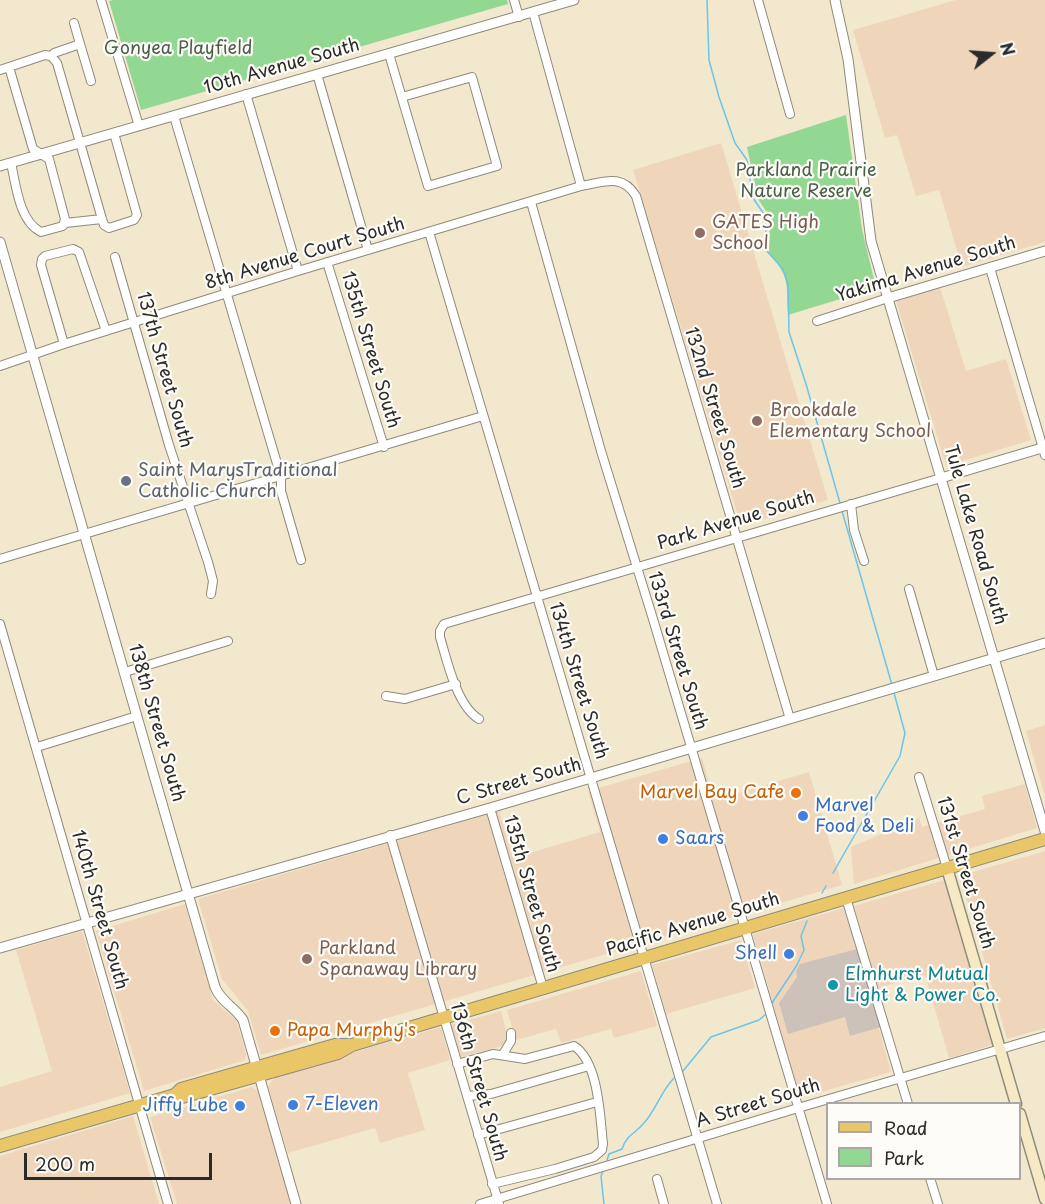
<!DOCTYPE html>
<style>
body{margin:0}
#map{position:relative;width:1045px;height:1204px;overflow:hidden;background:#f2e8ce;font-family:"Playpen Sans",sans-serif}
canvas{display:block}
.legend{position:absolute;left:826px;top:1102px;width:195px;height:78px;box-sizing:border-box;background:#fdfcf7;border:2px solid #a9a8a5;margin:0;padding:8px 10px;list-style:none;font-size:18px;color:#2b2b2b}
.legend li{display:flex;align-items:center;gap:12px;height:30px}
.legend b{width:30px;border:2px solid #a9a8a5}
.north{position:absolute;left:961px;top:24px;width:60px;height:60px;-webkit-text-stroke:4px #fdfcf7;paint-order:stroke;rotate:73deg;font-size:16px;font-weight:700;line-height:24px;text-align:center;color:#2b2b2b}
.north::after{content:'';display:block;margin:auto;width:21px;height:27px;background:#2b2b2b;clip-path:polygon(50% 0,100% 100%,50% 72%,0 100%)}
.scale{position:absolute;left:24px;top:1153px;width:188px;height:27px;box-sizing:border-box;border:3px solid #2b2b2b;border-top:0;padding-left:8px;font-size:18px;line-height:21px;white-space:nowrap;color:#2b2b2b;-webkit-text-stroke:4px #fdfcf7;paint-order:stroke}
</style>
<div id="map">
<canvas width="1045" height="1204"></canvas>
<ul class="legend">
<li><b style="height:8px;background:#e9c769"></b>Road</li>
<li><b style="height:16px;background:#92d893"></b>Park</li>
</ul>
<div class="north">N</div>
<div class="scale">200 m</div>
</div>
<script>
const context = document.querySelector('canvas').getContext('2d');
context.lineJoin = 'round';
function fillPath(path, color) {
  context.fillStyle = color;
  context.fill(path, 'evenodd');
}
function strokePath(path, color, width, dash) {
  context.strokeStyle = color;
  context.lineWidth = width;
  context.lineCap = dash ? 'butt' : 'round';
  context.setLineDash(dash || []);
  context.stroke(path);
}
function drawText(font, color, halo, rows, align = 'center') {
  context.font = font + ' "Playpen Sans",sans-serif';
  context.lineWidth = 4.5;
  context.setLineDash([]);
  context.textBaseline = 'middle';
  context.strokeStyle = halo;
  context.fillStyle = color;
  for (const [text, x, y, turn = 0] of rows) {
    context.save();
    context.translate(x, y);
    context.rotate((+turn || 0) * Math.PI / 180);
    context.textAlign = isNaN(turn) ? turn : align;
    if (halo) context.strokeText(text, 0, 0);
    context.fillText(text, 0, 0);
    context.restore();
  }
}
fillPath(new Path2D(`
 M956,0H1045V242L962,267L939,190L916,196L897,135L885,138L853,30Z
 M721,143L828,500L741,526L633,170Z
 M940,287L966,371L1006,359L1031,440L946,466L896,301Z
 M1045,725V797L1026,731Z
 M702,758L714,800L809,772L842,885L261,1055L248,1011L222,979L198,899L499,811L513,858L600,832L588,791Z
 M1025,784L1037,828L854,884L851,847L919,818L922,827L985,809L982,796Z
 M1045,851V1028L1007,1039L960,876Z
 M945,880L992,1045L949,1058L925,975L878,988L854,906Z
 M185,904L213,1000L236,1020L246,1053L245,1060L144,1091L96,931Z
 M844,908L857,949L891,1072L800,1098L753,934Z
 M82,931L130,1093L0,1132V1087L52,1071L16,950Z
 M741,940L755,988L666,1014L652,965Z
 M641,971L657,1026L614,1038L611,1029L561,1043L556,1029L516,1040L507,1010Z
 M501,1011L508,1038L505,1045L461,1057L451,1025Z
 M441,1027L450,1060L408,1073L425,1130L380,1143L375,1128L288,1153L268,1087L276,1075Z
 M252,1087L259,1092L292,1204H177L150,1117Z
 M133,1116L159,1204H0V1156Z`), '#efd6bb');
fillPath(new Path2D(`
 M857,949L881,1027L850,1036L845,1017L788,1034L779,1003L797,977L796,971L800,964Z`), '#cdc2b9');
fillPath(new Path2D(`
 M113,0H507L508,4L141,110L109,1Z
 M846,115L862,229L876,288L788,315C786,284 791,279 769,253L770,217L758,199L747,147Z`), '#92d893');
strokePath(new Path2D(`
 M707,0L709,60L719,97L735,143L747,160L753,198L766,217V250L783,269L788,284L789,332L806,384L840,503
 M842,511L892,685
 M833,873L900,756L905,733L894,693
 M822,893L826,886
 M772,1003L797,965L804,950L801,936L807,921
 M683,1071L711,1037L759,1020L766,1014
 M607,1160L609,1154L622,1149C627,1134 635,1134 644,1123C656,1110 661,1091 674,1078
 M603,1171L601,1176L604,1204`), '#6bc4e9', 1.5);
const minor = new Path2D(`
 M101,0L139,126
 M514,0L519,17
 M758,0L790,114
 M533,12L581,186
 M80,44L91,81
 M389,54L428,186L497,166L472,77L402,97
 M51,56L57,63L102,219L104,225L109,228L134,220L137,215L114,133
 M9,67L33,149L49,159L65,219L63,226L41,232C19,221 16,185 11,163
 M0,70L45,55L51,56L54,53L80,44L74,23
 M317,74L368,250
 M246,94L298,271
 M174,116L281,477V491L301,560
 M531,202L601,451L653,619L827,1204
 M65,223L102,219
 M429,232L717,1204
 M115,257L169,445L208,562L213,581L211,594
 M327,262L384,447
 M990,268L1045,455
 M817,321L888,298
 M64,344L41,265L42,259L45,256L73,249L79,252L106,331
 M0,366L64,344L298,271L581,186C604,182 622,173 636,196L790,719
 M851,504L854,530L864,561
 M0,559L483,416
 M909,589L934,676
 M0,624L168,1204
 M125,672L228,641
 M386,696L405,699L456,684
 M479,719C457,706 447,661 440,637V631L444,624L941,478
 M37,747L137,716
 M919,777L947,868
 M490,808L543,988
 M390,835L499,1204
 M846,898L908,1104
 M503,1054L511,1041V1033
 M457,1064L493,1054L525,1059L574,1046C599,1062 600,1117 603,1144L602,1150L594,1157L555,1169L492,1184
 M467,1096L491,1094L589,1066
 M478,1135L597,1102
 M930,1178L938,1204
 M657,1179L664,1204
 M480,1204L798,1108L1045,1036`);
const tertiary = new Path2D(`
 M835,0L848,59L871,241L1045,831
 M0,166L574,0
 M0,242L215,987C221,1002 235,1007 243,1020L296,1204
 M888,298L1045,251
 M941,478L1045,447
 M0,948L490,808L1045,643`);
const secondary = new Path2D(`
 M947,868L1016,1104
 M1020,1114L1045,1199`);
const primary = new Path2D(`
 M175,1095L181,1089L335,1045H351
 M0,1146L175,1095L182,1097L338,1053L352,1045L1045,839`);
strokePath(minor, '#8e8a7c', 10);
strokePath(tertiary, '#8e8a7c', 11);
strokePath(secondary, '#8e8a7c', 13);
strokePath(primary, '#8e8a7c', 14);
strokePath(minor, '#fff', 8);
strokePath(tertiary, '#fff', 9);
strokePath(secondary, '#f6e9c3', 10);
strokePath(primary, '#e9c769', 12);
for (const [x, y, r, color] of [
 [700,233,6,"#8d6e63"],
 [757,421,6,"#8d6e63"],
 [126,481,6,"#6b7280"],
 [796,793,6,"#e8710a"],
 [803,816,6,"#3f7fe0"],
 [663,839,6,"#3f7fe0"],
 [789,954,6,"#3f7fe0"],
 [307,959,6,"#8d6e63"],
 [833,985,6,"#0f9aa8"],
 [275,1031,6,"#e8710a"],
 [293,1105,6,"#3f7fe0"],
 [240,1106,6,"#3f7fe0"]
]) {
  const dot = new Path2D();
  dot.arc(x, y, r, 0, 2 * Math.PI);
  context.fillStyle = color;
  context.fill(dot);
  strokePath(dot, '#fdfcf7', 2);
}
drawText('18px', '#4a5f4a', '#fdfcf7', [
 ["Gonyea Playfield",178,49],
 ["Parkland Prairie",806,171],
 ["Nature Reserve",806,192]
]);
drawText('18px', '#2b2b2b', '#fdfcf7', [
 ["10th Avenue South",282,67,-16],
 ["8th Avenue Court South",305,254,-17],
 ["Yakima Avenue South",926,270,-17],
 ["135th Street South",370,350,73],
 ["137th Street South",164,370,74],
 ["132nd Street South",714,408,73],
 ["Park Avenue South",736,521,-17],
 ["Tule Lake Road South",975,535,74],
 ["133rd Street South",677,651,73],
 ["134th Street South",578,681,73],
 ["138th Street South",156,723,74],
 ["C Street South",519,782,-16],
 ["131st Street South",965,873,73],
 ["135th Street South",531,894,74],
 ["140th Street South",99,910,74],
 ["Pacific Avenue South",693,925,-17],
 ["136th Street South",478,1082,74],
 ["A Street South",758,1104,-17]
]);
drawText('18px', '#785e54', '#fdfcf7', [
 ["GATES High",712,223],
 ["School",712,244],
 ["Brookdale",769,411],
 ["Elementary School",769,432],
 ["Parkland",319,949],
 ["Spanaway Library",319,970]
], 'left');
drawText('18px', '#5b616d', '#fdfcf7', [
 ["Saint MarysTraditional",138,471],
 ["Catholic Church",138,492]
], 'left');
drawText('18px', '#c56008', '#fdfcf7', [
 ["Marvel Bay Cafe",784,793],
 ["Papa Murphy's",287,1031,"left"]
], 'right');
drawText('18px', '#366cbe', '#fdfcf7', [
 ["Marvel",815,806],
 ["Food & Deli",815,827],
 ["Saars",675,839],
 ["Shell",777,954,"right"],
 ["7-Eleven",305,1105],
 ["Jiffy Lube",228,1106,"right"]
], 'left');
drawText('18px', '#0d838f', '#fdfcf7', [
 ["Elmhurst Mutual",845,975],
 ["Light & Power Co.",845,996]
], 'left');
</script>
